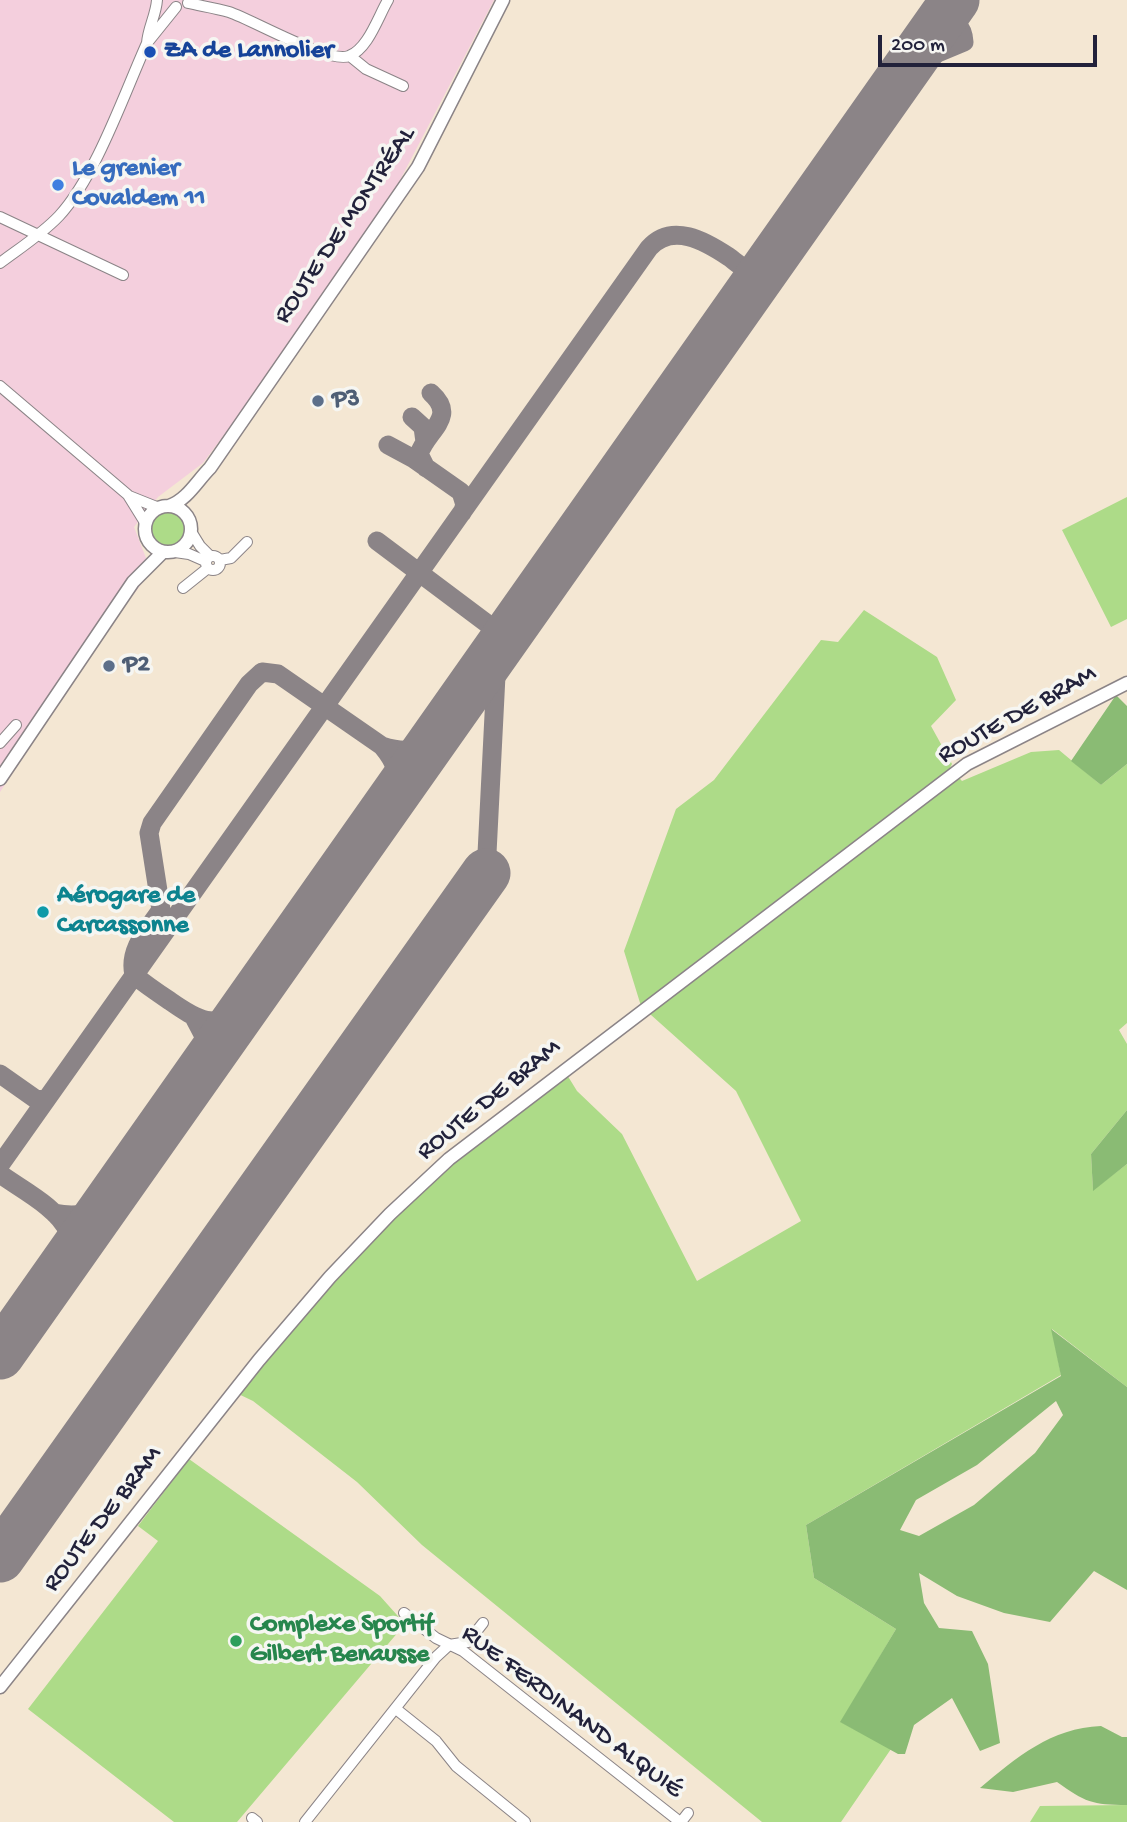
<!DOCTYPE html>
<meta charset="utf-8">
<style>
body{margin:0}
#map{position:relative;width:1127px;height:1822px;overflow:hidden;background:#f4e7d3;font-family:"Gochi Hand",sans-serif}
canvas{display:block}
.scale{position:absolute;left:878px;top:35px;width:219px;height:32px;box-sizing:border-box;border:4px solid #22223b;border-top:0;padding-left:9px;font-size:21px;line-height:24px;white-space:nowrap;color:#22223b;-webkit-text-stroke:5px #f6f6f2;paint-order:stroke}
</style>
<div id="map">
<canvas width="1127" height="1822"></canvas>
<div class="scale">200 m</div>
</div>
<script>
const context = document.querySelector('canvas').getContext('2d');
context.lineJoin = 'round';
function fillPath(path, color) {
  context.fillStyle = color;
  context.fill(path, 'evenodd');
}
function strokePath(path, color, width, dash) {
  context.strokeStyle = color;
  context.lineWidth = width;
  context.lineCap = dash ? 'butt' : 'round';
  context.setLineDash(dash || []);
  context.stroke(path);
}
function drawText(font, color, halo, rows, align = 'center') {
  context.font = font + ' "Gochi Hand",sans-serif';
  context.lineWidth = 7;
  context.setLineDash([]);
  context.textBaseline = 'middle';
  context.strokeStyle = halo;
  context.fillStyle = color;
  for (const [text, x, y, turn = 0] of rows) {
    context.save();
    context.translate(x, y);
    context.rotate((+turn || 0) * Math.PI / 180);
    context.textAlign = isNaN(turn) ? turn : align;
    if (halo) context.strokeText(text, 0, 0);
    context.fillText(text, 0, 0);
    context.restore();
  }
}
fillPath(new Path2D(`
 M0,0H494L399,182L260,387L203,463L158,497L134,527L151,571L118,615L0,792Z`), '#f4cfdd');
fillPath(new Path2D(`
 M1127,497V619L1111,627L1062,530Z
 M151 530a18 18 0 1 1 36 0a18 18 0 1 1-36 0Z
 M864,610L937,657L956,700L931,726L952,764L950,768L962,781L1031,752L1059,750L1101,785L1127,764V1023L1119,1030L1127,1044V1110L1091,1154L1093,1190L1127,1164V1387L1052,1329L1061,1375L806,1525L814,1578L896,1629L841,1722L891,1749L841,1822H762L422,1545L357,1482L253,1401L228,1389L354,1243L561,1065L577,1091L622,1134L697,1281L801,1221L736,1091L641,1006L624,951L676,809L714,780L821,640L838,642Z
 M189,1459L380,1596L405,1624L237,1822H174L28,1709L158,1541L138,1526Z
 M1127,1805V1822H1030L1040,1806Z`), '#addb88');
fillPath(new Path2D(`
 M1116,695L1127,706V764L1101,785L1071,761Z
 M1127,1110V1164L1093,1191L1091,1154Z
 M1051,1329L1127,1387V1590L1094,1571L1050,1622L1004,1613L957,1596L919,1573L924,1603L939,1628L972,1631L988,1664L1000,1743L980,1751L952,1698L914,1725L905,1754H898L840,1722L896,1629L814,1578L806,1525L1061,1376ZM1056,1401L1063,1415L1035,1453L974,1505L919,1536L900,1530L916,1500L977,1465Z
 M1101,1726L1122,1737H1127V1805C1092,1805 1085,1802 1057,1782L1013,1792L980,1788C1017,1757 1051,1728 1101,1726Z`), '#8abb74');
strokePath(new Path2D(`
 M905,72L916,62L964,42C963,26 955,19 938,18C926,24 919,33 923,46
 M745,268L752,284L751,292
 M412,417L423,427L425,442
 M388,445L414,459L461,492L465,505L462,513
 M426,468L419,454C427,430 458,417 431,393
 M377,541L489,625L498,636L486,873
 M489,625L504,629L518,621
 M382,746C404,753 417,752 436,738
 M245,1008C215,1031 197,1020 170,1001C158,993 146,985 134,975C128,950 147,930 161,910L149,833L152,823L249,684L262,672L278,674L382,746C397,764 401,776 393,798
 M195,1019L206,1040L204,1066
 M0,1074L37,1100L46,1099
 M0,1165L649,248C672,222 705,241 729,257C736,262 744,270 753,271C760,272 764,269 769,266
 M0,1174C19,1188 60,1209 68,1232C71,1243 67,1254 64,1264
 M54,1213C79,1218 91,1214 110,1198`), '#8b8487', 19);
strokePath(new Path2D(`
 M0,1355L955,0
 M0,1558L486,873`), '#8b8487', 49);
const minor = new Path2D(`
 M188,3C201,6 216,8 229,12C253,20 329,64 349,56C368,49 378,17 388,0
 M147,43L176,7
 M350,56L366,69L403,86
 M0,217L123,275
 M0,263C20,248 42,234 59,216C96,176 124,94 147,43C148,28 156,15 157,0
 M0,386L128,495L146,524
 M129,496L159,508
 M192,533L200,546L210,556
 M175,552L189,554L205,561
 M206 563a7 7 0 1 1 14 0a7 7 0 1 1-14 0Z
 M220,560L231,558L247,542
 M183,588L208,568
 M0,743L16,725
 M404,1613L436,1638L463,1651L680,1822
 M396,1709L436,1741L456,1766L525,1822
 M252,1818L257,1822
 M305,1822L436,1657L449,1645L468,1642L483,1623
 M681,1822L688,1813`);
const major = new Path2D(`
 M145 529a23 23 0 1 1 46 0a23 23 0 1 1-46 0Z
 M169,506C187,500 197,481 210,468L418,167L503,0
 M0,779L133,582L163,552
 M0,1687L259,1360L330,1277L390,1214L449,1159L967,764L1127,683`);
strokePath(minor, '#8b8487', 12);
strokePath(major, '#8b8487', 15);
strokePath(minor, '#fff', 10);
strokePath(major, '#fff', 12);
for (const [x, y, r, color] of [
 [150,52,7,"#1a4fb4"],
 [58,185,7,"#3f7fe0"],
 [318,401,7,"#5c6f8a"],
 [109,666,7,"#5c6f8a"],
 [43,912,7,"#0f9aa8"],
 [236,1641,7,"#2e9e5b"]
]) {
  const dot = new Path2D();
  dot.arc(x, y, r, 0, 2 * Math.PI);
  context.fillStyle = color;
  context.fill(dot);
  strokePath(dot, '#f6f6f2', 2.5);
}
drawText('bold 26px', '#164399', '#f6f6f2', [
 ["ZA de Lannolier",164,52]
], 'left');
drawText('bold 26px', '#366cbe', '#f6f6f2', [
 ["Le grenier",72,170],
 ["Covaldem 11",72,200]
], 'left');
drawText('26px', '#22223b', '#f6f6f2', [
 ["ROUTE DE MONTRÉAL",346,226,-56],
 ["ROUTE DE BRAM",1018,716,-29],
 ["ROUTE DE BRAM",490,1101,-39],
 ["ROUTE DE BRAM",104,1520,-52],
 ["RUE FERDINAND ALQUIÉ",571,1713,37]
]);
drawText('bold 26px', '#4e5e75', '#f6f6f2', [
 ["P3",332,401],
 ["P2",123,666]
], 'left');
drawText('bold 26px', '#0d838f', '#f6f6f2', [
 ["Aérogare de",57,897],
 ["Carcassonne",57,927]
], 'left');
drawText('bold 26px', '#27864d', '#f6f6f2', [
 ["Complexe Sportif",250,1626],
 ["Gilbert Benausse",250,1656]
], 'left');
</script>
